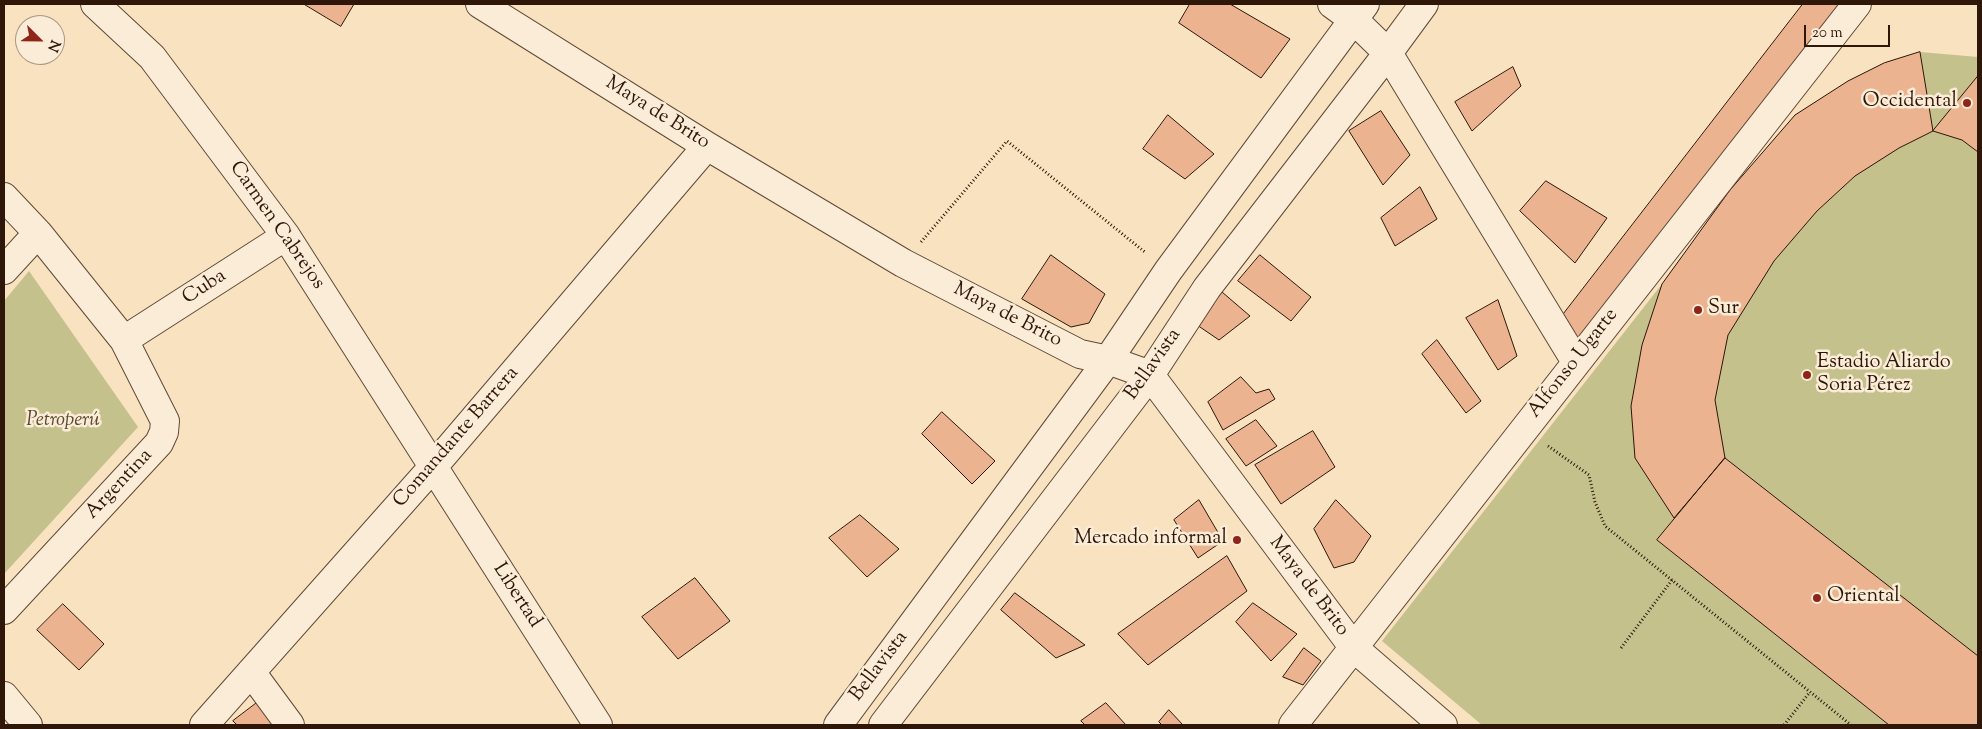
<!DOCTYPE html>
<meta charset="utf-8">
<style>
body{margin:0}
#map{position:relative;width:1982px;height:729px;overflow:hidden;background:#f8e2c0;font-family:"Sorts Mill Goudy",serif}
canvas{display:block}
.frame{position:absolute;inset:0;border:5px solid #2e1609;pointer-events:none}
.north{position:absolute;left:15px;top:15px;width:50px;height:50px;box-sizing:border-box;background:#faecd6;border:1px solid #a89684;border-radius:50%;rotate:113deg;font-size:14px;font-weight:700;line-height:20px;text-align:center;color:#2e1609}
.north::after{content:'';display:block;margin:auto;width:18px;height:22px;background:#8f2418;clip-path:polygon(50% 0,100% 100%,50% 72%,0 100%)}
.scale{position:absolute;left:1804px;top:25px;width:86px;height:22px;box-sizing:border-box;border:2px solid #2e1609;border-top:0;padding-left:6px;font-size:15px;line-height:18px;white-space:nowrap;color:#2e1609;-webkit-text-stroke:4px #faecd6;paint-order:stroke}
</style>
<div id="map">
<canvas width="1982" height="729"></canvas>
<div class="frame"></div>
<div class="north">N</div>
<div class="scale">20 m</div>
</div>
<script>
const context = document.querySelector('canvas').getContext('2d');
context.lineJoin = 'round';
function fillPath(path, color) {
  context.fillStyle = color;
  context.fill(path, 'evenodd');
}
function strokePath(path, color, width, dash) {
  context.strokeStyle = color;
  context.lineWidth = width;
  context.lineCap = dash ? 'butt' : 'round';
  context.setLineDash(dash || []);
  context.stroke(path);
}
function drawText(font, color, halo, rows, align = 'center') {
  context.font = font + ' "Sorts Mill Goudy",serif';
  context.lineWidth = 5;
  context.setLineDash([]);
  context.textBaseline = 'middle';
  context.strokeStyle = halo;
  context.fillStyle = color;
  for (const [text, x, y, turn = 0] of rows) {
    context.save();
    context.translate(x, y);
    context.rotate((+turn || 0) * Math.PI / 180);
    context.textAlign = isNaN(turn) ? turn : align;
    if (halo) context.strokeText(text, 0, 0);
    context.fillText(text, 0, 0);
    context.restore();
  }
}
fillPath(new Path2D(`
 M1920,52L1978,57V725H1482L1382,641L1662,284L1730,190L1795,115L1848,81L1884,63Z
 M29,271L138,427L4,574V301Z`), '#c4c18d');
const building = new Path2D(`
 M304,4H354L341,26Z
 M1190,4H1230L1290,39L1261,78L1179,23Z
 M1803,4H1841L1578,340L1562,316Z
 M1920,52L1933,131L1899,148L1855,176L1817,211L1774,261L1728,335L1715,400L1725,458L1674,518L1635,458L1631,406L1642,345L1662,284L1730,190L1795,115L1848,81L1884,63Z
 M1513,67L1521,86L1472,131L1455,102Z
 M1978,76V152L1962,140L1933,131Z
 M1381,111L1410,155L1383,185L1349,131Z
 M1168,115L1214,154L1185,179L1143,149Z
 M1546,181L1607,218L1575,263L1520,211Z
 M1420,187L1437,219L1395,246L1381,218Z
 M1051,255L1105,294L1089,323L1071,327L1022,299Z
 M1260,255L1311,297L1291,321L1238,281Z
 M1222,292L1250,316L1219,340L1197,325Z
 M1498,300L1517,356L1498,370L1466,318Z
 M1437,340L1481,401L1466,413L1422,354Z
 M1241,377L1256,393L1269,389L1275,399L1223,430L1208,402Z
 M942,412L995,461L972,484L922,434Z
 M1256,420L1277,446L1246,466L1226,439Z
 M1313,431L1335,467L1281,504L1255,465Z
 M1725,458L1978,656V725H1889L1657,540Z
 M1199,500L1223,541L1198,558L1174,520Z
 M1336,500L1371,536L1354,562L1334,568L1314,529Z
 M860,515L899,549L867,577L829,538Z
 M1227,556L1247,591L1148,665L1118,634Z
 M695,578L730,621L678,659L642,617Z
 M1015,593L1085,645L1056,658L1001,610Z
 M1253,603L1297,634L1271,661L1236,622Z
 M63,604L104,644L79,670L37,630Z
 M1304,648L1321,661L1303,685L1283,677Z
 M262,699L281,725H237L233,721Z
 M1106,703L1126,725H1085L1081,721Z
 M1169,710L1183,725H1162L1159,722Z`);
fillPath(building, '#ecb390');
strokePath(building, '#2e1609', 1);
const minor = new Path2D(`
 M95,4L152,57L286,236L598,725
 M480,4L707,146L903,263L1080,354L1108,360L1150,375L1354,648L1443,725
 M1332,4L1354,20L1388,53L1576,362
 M4,197L38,233L124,340L165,421L164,432L159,443L4,610
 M4,270L38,233
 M124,340L286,236
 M251,672L290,725
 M4,696L28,725
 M204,725L433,467L707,146
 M838,725L1108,360L1168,271L1365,4
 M883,725L1150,375L1207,288L1388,53L1424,4
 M1293,725L1857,4`);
strokePath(minor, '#604937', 30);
strokePath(new Path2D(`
 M921,242L1007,141L1146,253
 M1548,446L1589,475L1595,502L1605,526L1851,725
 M1621,648L1672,580
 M1784,725L1810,692`), '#2e1609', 3, [1, 2.5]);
strokePath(minor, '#faecd6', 28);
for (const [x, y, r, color] of [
 [1967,103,5,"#8f2418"],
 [1698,310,5,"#8f2418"],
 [1807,375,5,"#8f2418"],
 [1237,540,5,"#8f2418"],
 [1817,598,5,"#8f2418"]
]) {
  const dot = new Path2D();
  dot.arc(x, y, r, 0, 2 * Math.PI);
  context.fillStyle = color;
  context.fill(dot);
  strokePath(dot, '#faecd6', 2);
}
drawText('20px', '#2e1609', '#faecd6', [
 ["Occidental",1957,103,"right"],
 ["Sur",1708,310],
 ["Estadio Aliardo",1817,364],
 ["Soria Pérez",1817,387],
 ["Mercado informal",1227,540,"right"],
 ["Oriental",1827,598]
], 'left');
drawText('20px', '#2e1609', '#faecd6', [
 ["Maya de Brito",657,114,32],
 ["Carmen Cabrejos",276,226,55],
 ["Cuba",205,288,-33],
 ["Maya de Brito",1007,316,27],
 ["Alfonso Ugarte",1574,364,-52],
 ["Bellavista",1154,365,-55],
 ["Comandante Barrera",457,438,-49],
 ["Argentina",120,485,-47],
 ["Maya de Brito",1308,587,53],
 ["Libertad",516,596,57],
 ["Bellavista",880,667,-53]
]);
drawText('italic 20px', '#5b4931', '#faecd6', [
 ["Petroperú",63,422]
]);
</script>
